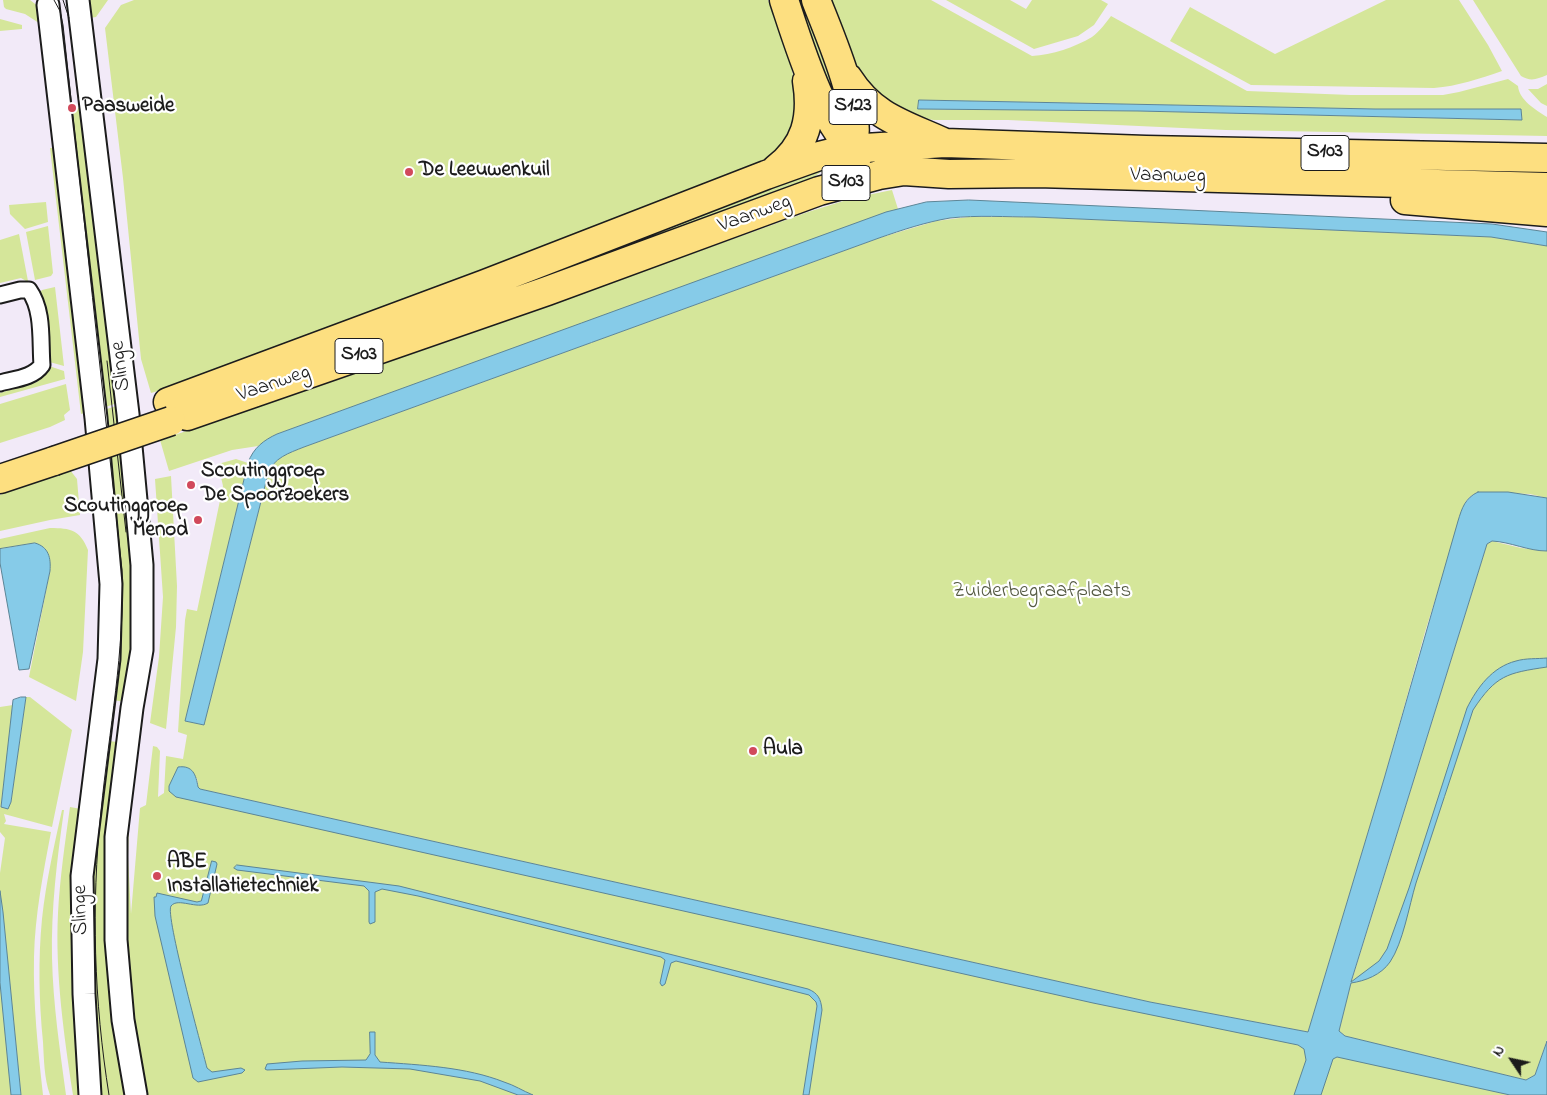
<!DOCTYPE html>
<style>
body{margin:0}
#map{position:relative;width:1547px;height:1095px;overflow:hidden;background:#f2eaf8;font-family:"Indie Flower",sans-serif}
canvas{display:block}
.north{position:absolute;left:1487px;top:1035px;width:50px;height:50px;-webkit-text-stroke:4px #fff;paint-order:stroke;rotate:304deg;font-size:14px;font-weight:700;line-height:20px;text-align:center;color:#1c1c1c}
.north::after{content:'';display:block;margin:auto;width:18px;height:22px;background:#1c1c1c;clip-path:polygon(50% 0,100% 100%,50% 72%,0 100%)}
</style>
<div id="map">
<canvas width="1547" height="1095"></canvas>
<div class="north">N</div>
</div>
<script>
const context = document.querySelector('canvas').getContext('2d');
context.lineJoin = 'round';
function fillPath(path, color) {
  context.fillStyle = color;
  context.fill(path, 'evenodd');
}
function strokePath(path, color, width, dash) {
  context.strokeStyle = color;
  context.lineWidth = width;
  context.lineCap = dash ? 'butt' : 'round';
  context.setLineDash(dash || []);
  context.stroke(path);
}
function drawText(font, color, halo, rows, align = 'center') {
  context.font = font + ' "Indie Flower",sans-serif';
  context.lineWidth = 4.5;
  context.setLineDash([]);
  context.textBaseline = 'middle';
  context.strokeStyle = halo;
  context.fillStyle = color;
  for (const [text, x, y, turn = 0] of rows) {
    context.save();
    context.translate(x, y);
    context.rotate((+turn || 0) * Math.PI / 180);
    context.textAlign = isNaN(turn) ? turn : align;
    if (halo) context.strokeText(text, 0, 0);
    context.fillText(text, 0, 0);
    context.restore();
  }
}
fillPath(new Path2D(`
 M3,0H30L39,7L42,25L25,14L6,9L4,7Z
 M85,0H108L96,17L84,19Z
 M134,0H768C779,32 806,91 794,123C788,139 776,150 763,162L488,269L189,382L151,393L141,359L123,178L105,28L121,5Z
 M796,0H804L824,46L843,123Z
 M824,0H931L1032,56C1052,55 1075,47 1092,37C1100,31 1105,24 1111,16L1247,91L1351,95H1443L1459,92L1508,79L1518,86C1519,100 1536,110 1547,117V136L1226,130L1008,120H934L903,116L869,96ZM919,100L1375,109L1522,116V120L1138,111L918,109Z
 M946,0H1010L1026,9L1032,0H1101L1108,4L1094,25L1078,36L1034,49Z
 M1386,0H1459L1488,45L1502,71C1479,79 1458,86 1434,88L1251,85L1170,41L1190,7L1275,54Z
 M1473,0H1547V75C1537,79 1531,82 1521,76Z
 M0,19L22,25V29L0,31Z
 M1547,84V106L1541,103L1528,89H1538Z
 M87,107L120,402L97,410L64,110Z
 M62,147L91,411L81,414L50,148Z
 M828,167L808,181L625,250L172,407L654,229Z
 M892,190L898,209L277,434L258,446L232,450L169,471L160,440L458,338L808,212L853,198Z
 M46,202L48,222L25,229L10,214L9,205Z
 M968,217H1034L1491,237L1547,246V498L1530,494L1478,492L1471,496L1466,501L1425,632L1384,779L1308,1032L1150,1002L200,789L198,787L197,778L169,786L1518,1095H140L128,977L124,893L127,824H129L128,857L131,914L140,808L146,805L153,746L157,747L160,751L158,797L164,793L166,756L183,759L187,735L178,732L185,620L187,609L197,611L223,486L218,464L236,459L248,463L185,721L204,725L268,474C273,458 289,453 304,447L879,238L936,221Z
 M48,226L53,273L51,276L35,280L26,232Z
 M19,234L28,281H26L21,278L0,283V240Z
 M55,287L64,366L46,361V357L50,356L48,328L38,295L42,290Z
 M49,366L64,371L65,379L0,397V393L37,382Z
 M66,384L70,410L64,415L65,420L50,427L0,443V404Z
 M119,405L137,615L125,702L107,699L101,411Z
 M70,470L77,479L80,515L50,520L0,531V495Z
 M171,476L177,586L176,627L166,729L150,723L159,657L163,597L155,479Z
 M50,528C71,528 80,530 88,550L83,652L76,701L29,677L50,571L35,543L0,549V539Z
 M1492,541L1521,548L1547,551V1040L1535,1075L1526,1080L1345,1036L1339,1031L1351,983L1487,544Z
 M26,697H30L72,730L52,827L4,814L6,821L4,824L51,832C43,874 35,915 34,957C33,1004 38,1049 43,1095H21L0,891V873L5,838L0,832V707L13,705L1,807L8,809L11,802Z
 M108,741L118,742L116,797L132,1095H95L86,925Z
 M70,807L81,809C72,888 68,967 76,1047C78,1063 77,1081 85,1095H73C64,1036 55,973 58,913C60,878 65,842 70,807Z
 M62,810H64C57,859 51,909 52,958C53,1004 60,1050 66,1095H50C44,1078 44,1059 43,1042C39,1001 38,960 42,919C46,882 54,846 62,810Z
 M0,951L15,1095H0Z`), '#d5e69a');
const water = new Path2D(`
 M919,100L1375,109H1521L1522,120L1138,111L918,109Z
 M969,200L1492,224L1547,232V246L1491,237L1034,217C1006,217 977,215 950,218C926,222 902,230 879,238L304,447C289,453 273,458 268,474L204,725L185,721L248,463C253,448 264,440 277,434L886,212L926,202Z
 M1478,492H1508L1547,498V551C1528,551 1511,542 1492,541L1487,544L1351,982L1379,961L1387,949L1409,888L1467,708C1477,688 1492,667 1516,661C1526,658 1537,659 1547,658V667C1507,673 1496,675 1473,710C1454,768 1435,825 1416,883C1409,906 1403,943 1390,962C1381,975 1365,981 1351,983L1339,1031L1345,1036L1526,1080L1535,1075L1547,1041V1095H1510L1337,1057L1333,1059L1321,1095H1294L1306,1060L1304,1049L1298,1045L1093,1003L176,797L169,791V786L178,767C193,765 196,775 198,787L200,789L1150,1002L1308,1032L1384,779L1458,521C1462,508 1465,498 1478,492Z
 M35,543C49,547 51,558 50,571L29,669L19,670L0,563V549Z
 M21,697H26L11,802L8,809L1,807L13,700Z
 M212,861L216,862L217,864L208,903C197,910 178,897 171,906C165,915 202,1048 207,1068L212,1072L241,1068L245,1070L242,1073L198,1082L193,1078L155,916L154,897H156L157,893L197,902L201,901Z
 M237,865L399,886L808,989C818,993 821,999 822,1010L809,1095H803L817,1006L816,1002L809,995L676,961L671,963L665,984L662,986L660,983L665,960L661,957L418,896L382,889L375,892V922L370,924L369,922V891L364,886L237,870L234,868Z
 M0,891L3,912L21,1095H11L0,983Z
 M370,1032H375V1055L380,1062C421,1065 466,1067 504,1082C514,1085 523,1091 533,1095H518L480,1081L410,1069L342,1067L267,1070L265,1069L267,1064L302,1061L366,1060L370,1054Z`);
fillPath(water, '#86cbe8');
strokePath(water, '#5c8596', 1);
const street = new Path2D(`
 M0,295L20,290H29C44,311 40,341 42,365C33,378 14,379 0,383`);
const secondary = new Path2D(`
 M78,0L128,414L142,565V650L132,708L116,837V940L123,1020L136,1095
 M48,5L96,418L111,584L109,659L82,876L84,994L90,1095`);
const highway = new Path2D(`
 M784,0C797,39 825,133 859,154
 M816,0C829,34 863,110 853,144C851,151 845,157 840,163
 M848,78C873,117 903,124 943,142
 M776,169C806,146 813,118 807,81
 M1405,200L1547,212
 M168,402L485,284L766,175L819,156L835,152L865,148L945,143L1146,150L1547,158
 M187,416L547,291L819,191L879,175L904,171L949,174L1037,173L1547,187
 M0,479L54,461`);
strokePath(street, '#1c1c1c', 19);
strokePath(secondary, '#1c1c1c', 25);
strokePath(highway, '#1c1c1c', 31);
strokePath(street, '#fff', 15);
strokePath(secondary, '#fff', 21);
strokePath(highway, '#fddf80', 28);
strokePath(new Path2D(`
 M54,0L60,11L63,25L122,570C125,651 109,730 101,811C91,906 94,1001 109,1095
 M63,0L69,18
 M107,361L126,532`), '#1c1c1c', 1);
const highwayBridge = new Path2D(`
 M54,461L171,421`);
strokePath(highwayBridge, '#1c1c1c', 31, []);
strokePath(highwayBridge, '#fddf80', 28);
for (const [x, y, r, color] of [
 [72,108,5,"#d1495b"],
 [409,172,5,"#d1495b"],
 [191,485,5,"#d1495b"],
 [198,520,5,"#d1495b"],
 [753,751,5,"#d1495b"],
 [157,876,5,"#d1495b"]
]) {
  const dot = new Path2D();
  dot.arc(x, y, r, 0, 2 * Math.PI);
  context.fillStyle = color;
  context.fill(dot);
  strokePath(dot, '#fff', 2);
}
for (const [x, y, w] of [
 [853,107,48],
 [1325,153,48],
 [846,183,48],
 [359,356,48]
]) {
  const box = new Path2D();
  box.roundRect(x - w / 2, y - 17.5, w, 35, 4);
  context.fillStyle = '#fff';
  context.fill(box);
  strokePath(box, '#1c1c1c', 1);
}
drawText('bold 20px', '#1c1c1c', null, [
 ["S123",853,107],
 ["S103",1325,153],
 ["S103",846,183],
 ["S103",359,356]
]);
drawText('bold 21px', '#1c1c1c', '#fff', [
 ["Paasweide",82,108],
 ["De Leeuwenkuil",419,172],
 ["Scoutinggroep",201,473],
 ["De Spoorzoekers",201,497],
 ["Scoutinggroep",188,508,"right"],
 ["Menod",188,532,"right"],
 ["Aula",763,751],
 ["ABE",167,864],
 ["Installatietechniek",167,888]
], 'left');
drawText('21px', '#1c1c1c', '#fff', [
 ["Vaanweg",1168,177,1],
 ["Vaanweg",755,215,-20],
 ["Slinge",122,366,-97],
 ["Vaanweg",274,385,-19],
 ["Slinge",82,910,-91]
]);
drawText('21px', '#545942', '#fff', [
 ["Zuiderbegraafplaats",1042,593]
]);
</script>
